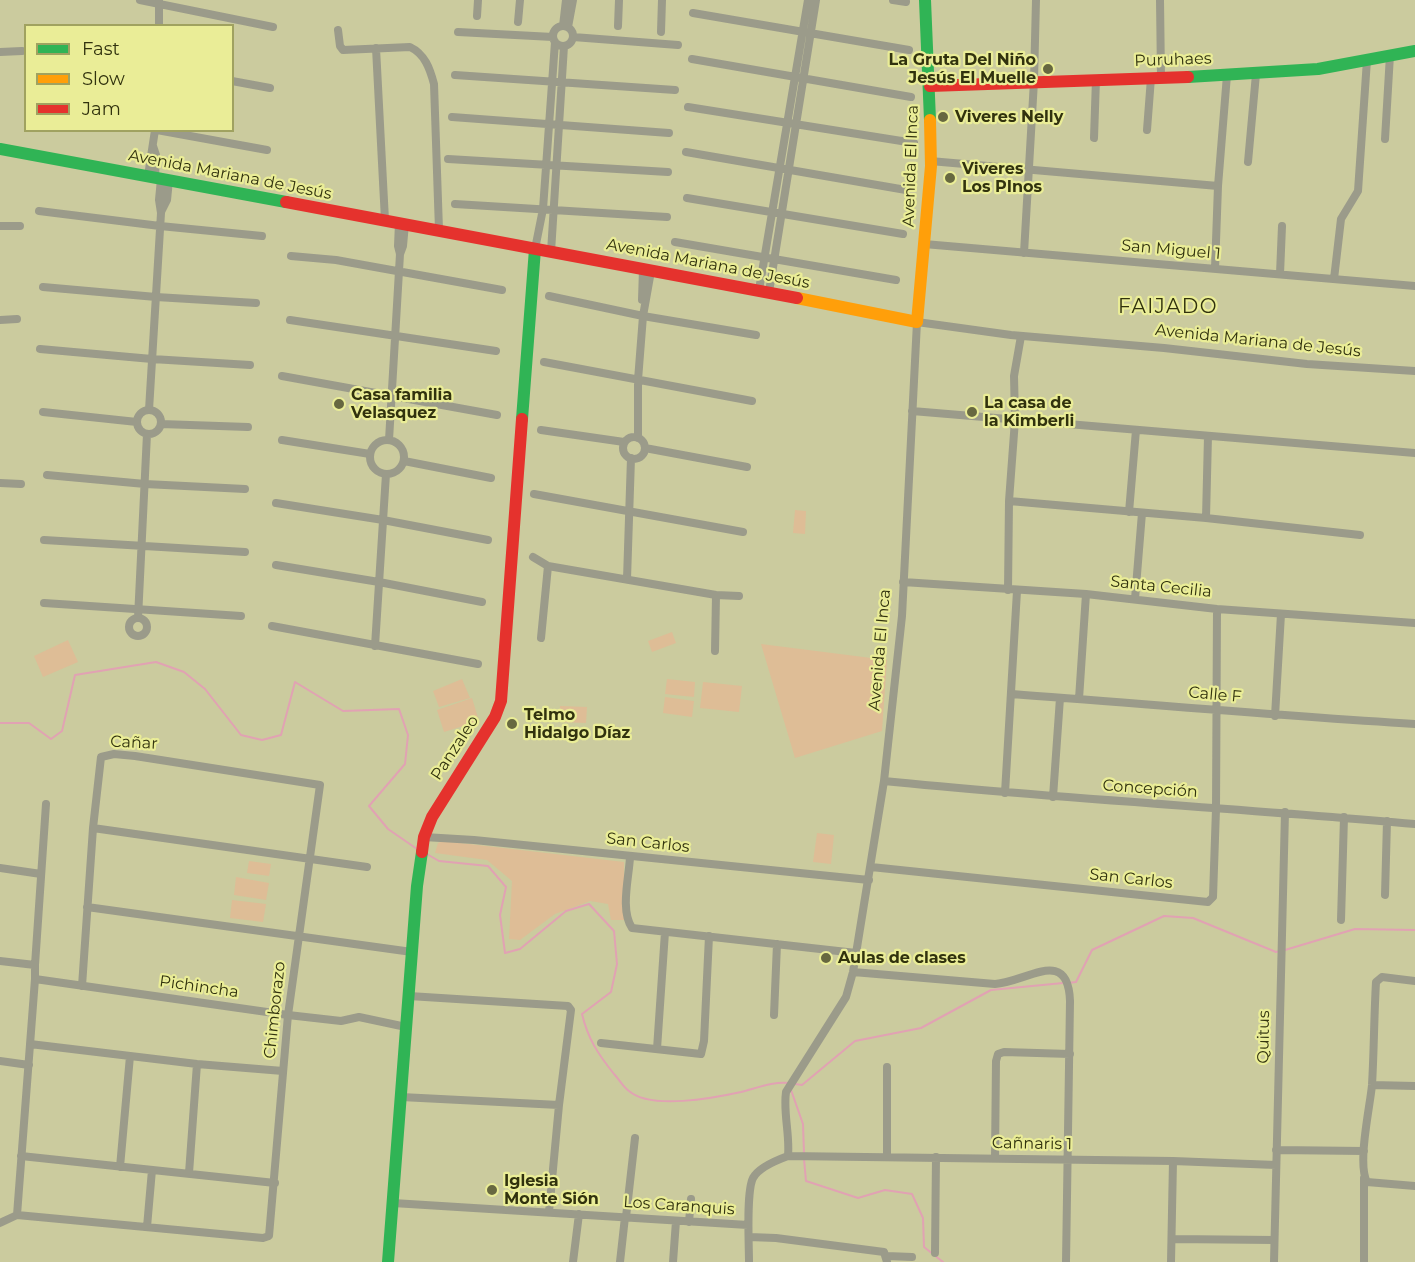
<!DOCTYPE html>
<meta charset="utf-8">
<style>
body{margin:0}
#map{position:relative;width:1415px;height:1262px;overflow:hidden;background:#cbcb9e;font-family:Montserrat,sans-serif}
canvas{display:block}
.legend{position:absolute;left:24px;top:24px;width:210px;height:108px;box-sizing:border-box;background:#eaed97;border:2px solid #a0a260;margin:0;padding:8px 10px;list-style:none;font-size:18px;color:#31320e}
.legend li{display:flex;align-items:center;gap:12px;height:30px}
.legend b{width:30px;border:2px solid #a0a260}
</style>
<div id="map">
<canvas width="1415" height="1262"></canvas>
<ul class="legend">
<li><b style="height:8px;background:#30b455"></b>Fast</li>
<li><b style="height:8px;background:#ff9f0a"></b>Slow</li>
<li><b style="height:8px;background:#e5322d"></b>Jam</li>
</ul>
</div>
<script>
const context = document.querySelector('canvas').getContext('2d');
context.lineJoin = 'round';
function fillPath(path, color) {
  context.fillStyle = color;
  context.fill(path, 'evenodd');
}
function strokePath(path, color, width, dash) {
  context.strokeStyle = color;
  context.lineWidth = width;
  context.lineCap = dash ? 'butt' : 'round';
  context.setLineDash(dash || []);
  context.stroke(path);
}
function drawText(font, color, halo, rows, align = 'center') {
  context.font = font + ' Montserrat,sans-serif';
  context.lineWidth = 4.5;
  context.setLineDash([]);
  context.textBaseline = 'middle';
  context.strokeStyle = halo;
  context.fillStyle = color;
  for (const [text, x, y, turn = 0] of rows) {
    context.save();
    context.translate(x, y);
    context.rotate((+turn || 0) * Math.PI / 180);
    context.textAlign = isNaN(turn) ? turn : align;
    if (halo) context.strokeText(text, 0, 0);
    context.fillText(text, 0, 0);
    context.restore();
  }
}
fillPath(new Path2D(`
 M795,510L806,511L805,534L793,533Z
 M672,632L676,643L652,652L648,641Z
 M68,640L78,662L43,677L34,656Z
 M761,644L887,660L882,731L795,758Z
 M462,679L470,698L439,707L433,691Z
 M667,679L695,682L694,697L665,694Z
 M703,682L742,686L739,712L700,708Z
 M665,697L694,701L692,717L663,713Z
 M472,698L479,721L444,732L437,710Z
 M560,706L587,707L586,723L559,722Z
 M817,833L834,835L831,864L813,862Z
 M443,841L624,862V920H611L608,904L590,901L555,914L520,940L509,939L512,881L487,860L435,853L438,843Z
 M249,861L271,864L269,876L247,873Z
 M236,877L269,883L266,900L234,895Z
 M232,900L266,904L263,922L230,918Z`), '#debd96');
strokePath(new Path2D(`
 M0,723H29L51,739L62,731L75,675L156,662L184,672L205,689L241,735L262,740L281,735L295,682L343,711L399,709L408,735L405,764L369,806L388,829L417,849
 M425,853L439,861L488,866L506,887L500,915L505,953L520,949L566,911L589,904L614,931L617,964L611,992L582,1014C588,1039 598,1054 614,1074C619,1079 623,1087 629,1091C651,1110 714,1098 741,1092C757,1088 773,1081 790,1083
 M1285,950L1355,929L1415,930
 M1068,983L1076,982L1092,950L1164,916L1193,918L1276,952L1280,951
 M795,1084L802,1085L855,1041L921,1028L991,990L1063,983
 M791,1090L803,1124L804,1153
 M804,1159L806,1181L858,1198L885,1190L912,1194L923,1218L924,1247L943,1262`), '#e1a2b3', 2);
strokePath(new Path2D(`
 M140,0L273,27
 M893,0L906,2
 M1160,0L1161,77
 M693,13L909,50
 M477,16L478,0
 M518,22L520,0
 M553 36a10 10 0 1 1 20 0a10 10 0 1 1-20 0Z
 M159,26V0
 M563,26L566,0
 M618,26L619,0
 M568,27L573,0
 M338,30L340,46L343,50L410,47C425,54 430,69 434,84L439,230
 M458,32L553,37
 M661,32L662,0
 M573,37L678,45
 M376,48L385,220
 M0,52L22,51
 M692,59L911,97
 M455,75L675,90
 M232,81L270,88
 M688,107L914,143
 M452,117L669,133
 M157,130L267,150
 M1147,130L1151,78
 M1094,138L1096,79
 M1385,139L1390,55
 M153,146L156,155L155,177
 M686,152L906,190
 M448,159L668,172
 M930,161L1218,186
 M1248,162L1256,74
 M148,176L155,130
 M687,198L903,234
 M455,204L667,217
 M39,211L160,226L262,236
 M161,212L167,200L169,180
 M0,226H20
 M675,242L896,280
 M924,244L1415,286
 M535,249L543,209L555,42
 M551,252L564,46
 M1024,253L1034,81L1036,0
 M400,254L403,246L405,224
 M291,256L336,260L502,290
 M1215,269L1218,186L1227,75
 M1280,274L1282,226
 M1334,279L1341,219L1358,191L1367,60
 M43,287L156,297L256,303
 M759,290L808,0
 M769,292L816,0
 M549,296L643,316L756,335
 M642,300L643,269
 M0,320L17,319
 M290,320L496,351
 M1021,336L1014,376L1015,420L1009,501L1206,518L1360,535
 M40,349L152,359L250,365
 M544,362L752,401
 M282,376L497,415
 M137 422a12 12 0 1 1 24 0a12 12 0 1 1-24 0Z
 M149,410L161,213L159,200L161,179
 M912,411L1415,453
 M43,412L137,422
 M161,424L248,427
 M541,430L624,442
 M623 448a11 11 0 1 1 22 0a11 11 0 1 1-22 0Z
 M638,438V380L643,316L651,271
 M282,440L370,454
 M389,440L400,254L398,246L399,223
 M370 457a17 17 0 1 1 34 0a17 17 0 1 1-34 0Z
 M645,448L747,467
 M404,461L491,478
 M47,475L145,484L245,489
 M0,483L21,484
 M534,494L743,532
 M276,503L383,520L488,540
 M1129,512L1136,430
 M1206,518L1208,436
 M44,540L245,552
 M533,557L548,566L716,595L739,596
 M276,565L379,582L482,602
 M627,579L631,458
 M903,582L1086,594L1217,609L1415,623
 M1008,590L1009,501
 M1135,599L1142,513
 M44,603L241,616
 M138,618L147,434
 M129 627a9 9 0 1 1 18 0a9 9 0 1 1-18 0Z
 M272,626L478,664
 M541,638L548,566
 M375,646L386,474
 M715,651L716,595
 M1012,694C1146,704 1280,716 1415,724
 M1079,699L1086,594
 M1275,716L1281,614
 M884,781C1061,799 1238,808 1415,824
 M1005,793L1017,591
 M1053,797L1060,698
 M93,828L367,867
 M424,837L474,840L869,880
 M630,857C629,878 620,910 632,928L856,953
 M871,867L1208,902L1213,897L1216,809L1217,609
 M0,868L41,874
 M1385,895L1387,821
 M87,907L412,952
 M1341,920L1344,817
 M0,961L35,965V979L288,1015L341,1021L359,1017L406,1027
 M35,965L46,804
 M853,972L995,984C1027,982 1068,946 1070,1001L1066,1262
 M1415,981L1382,977L1376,982C1374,1017 1374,1051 1372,1085C1370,1107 1357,1164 1367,1182L1415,1186
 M409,996L568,1006L571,1010L559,1105L549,1212
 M774,1015L777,944
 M601,1043L701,1054L704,1041L709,936
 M30,1044L197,1064L283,1071
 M657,1049L665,932
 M0,1061L29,1065
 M887,1067V1156
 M1372,1085L1415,1086
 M401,1097L559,1105
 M1276,1150L1364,1151
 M21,1156L275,1183
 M788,1156L1173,1161L1276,1165
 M995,1158L996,1061L998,1054L1004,1052L1070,1054
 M120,1167L130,1056
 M189,1173L197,1064
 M1364,1178V1262
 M393,1203L748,1225
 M17,1215L35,979
 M626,1217L635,1138
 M689,1222L691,1199
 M0,1223L17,1215L263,1238L269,1236L288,1015L320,785L135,756L114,754L101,757L93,828L82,986
 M147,1227L152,1170
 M749,1237L776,1238L884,1252L887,1262
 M1172,1239L1274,1240
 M935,1253L936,1157
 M887,1256L912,1257
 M573,1262L579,1214
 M620,1262L625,1217
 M673,1262L676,1221
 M749,1262C749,1244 746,1192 753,1178C759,1167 777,1160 788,1156C790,1134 783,1113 786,1092L846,997L853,972L884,781L902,616L917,322L1011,335L1164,348L1307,364L1415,371
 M1171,1262L1173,1161
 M1274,1262L1285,812`), '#9b9b8a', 8);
strokePath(new Path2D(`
 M925,0L930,120
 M1188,77L1318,69L1415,51
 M0,149L286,202
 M522,419L535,249
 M388,1262L417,886L422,852`), '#30b455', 12);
strokePath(new Path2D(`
 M797,298L917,322L931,166L930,120`), '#ff9f0a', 12);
strokePath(new Path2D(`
 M930,86L1188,77
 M286,202L797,298
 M422,852L424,837L432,817L495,717L501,701L522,419`), '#e5322d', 12);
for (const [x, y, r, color] of [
 [1048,69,6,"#676840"],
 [943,117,6,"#676840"],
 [950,178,6,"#676840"],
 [339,404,6,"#676840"],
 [972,412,6,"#676840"],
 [512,724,6,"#676840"],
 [826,958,6,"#676840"],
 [492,1190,6,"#676840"]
]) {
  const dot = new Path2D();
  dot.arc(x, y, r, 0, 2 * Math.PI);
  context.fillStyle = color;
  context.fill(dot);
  strokePath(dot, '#eaed97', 2);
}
drawText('bold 16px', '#31320e', '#eaed97', [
 ["La Gruta Del Niño",1036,60,"right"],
 ["Jesús El Muelle",1036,78,"right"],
 ["Viveres Nelly",955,117],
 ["Viveres",962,169],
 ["Los PInos",962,187],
 ["Casa familia",351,395],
 ["Velasquez",351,413],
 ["La casa de",984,403],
 ["la Kimberli",984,421],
 ["Telmo",524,715],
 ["Hidalgo Díaz",524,733],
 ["Aulas de clases",838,958],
 ["Iglesia",504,1181],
 ["Monte Sión",504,1199]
], 'left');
drawText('16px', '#31320e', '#eaed97', [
 ["Puruhaes",1173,60,-2],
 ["Avenida El Inca",911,166,-88],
 ["Avenida Mariana de Jesús",230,175,11],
 ["San Miguel 1",1171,250,5],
 ["Avenida Mariana de Jesús",708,264,11],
 ["Avenida Mariana de Jesús",1258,341,6],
 ["Santa Cecilia",1161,587,6],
 ["Avenida El Inca",880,650,-85],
 ["Calle F",1215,695,5],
 ["Cañar",134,743,3],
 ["Panzaleo",455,748,-57],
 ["Concepción",1150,789,4],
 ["San Carlos",648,843,6],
 ["San Carlos",1131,879,6],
 ["Pichincha",199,987,8],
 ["Chimborazo",275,1010,-84],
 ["Quitus",1264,1037,-89],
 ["Cañnaris 1",1032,1144,1],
 ["Los Caranquis",679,1206,4]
]);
context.letterSpacing = '1.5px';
drawText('20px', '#31320e', '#eaed97', [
 ["FAIJADO",1168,307]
]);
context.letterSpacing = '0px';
</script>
